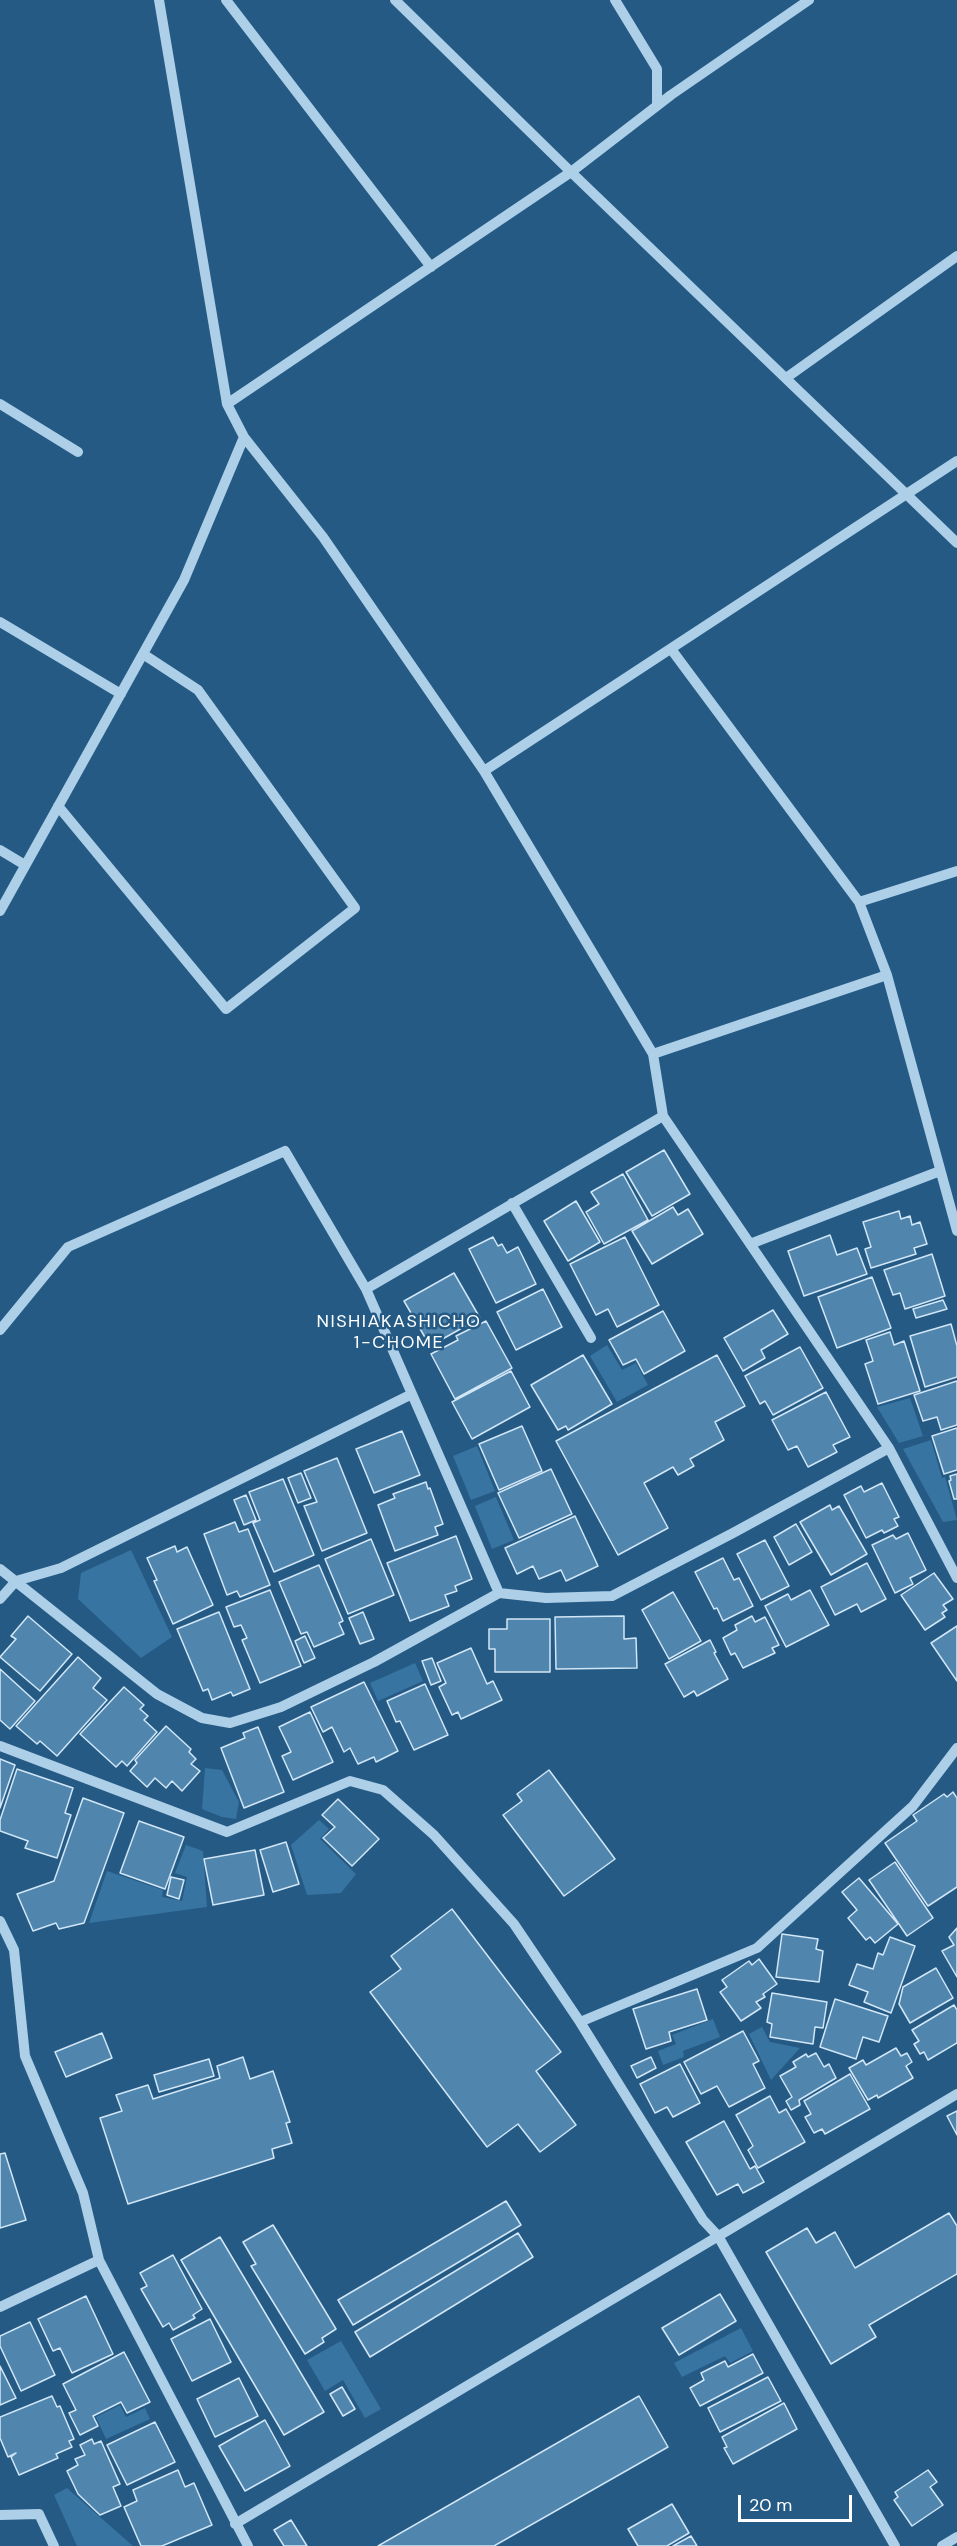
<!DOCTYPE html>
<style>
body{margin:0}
#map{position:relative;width:957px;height:2546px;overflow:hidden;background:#245a84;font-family:"DM Sans",sans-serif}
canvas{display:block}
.scale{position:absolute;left:738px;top:2495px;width:114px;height:27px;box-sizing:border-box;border:3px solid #fff;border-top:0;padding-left:8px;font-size:18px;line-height:21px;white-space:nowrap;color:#fff;-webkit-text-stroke:4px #245a84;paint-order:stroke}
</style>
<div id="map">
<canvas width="957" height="2546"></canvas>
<div class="scale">20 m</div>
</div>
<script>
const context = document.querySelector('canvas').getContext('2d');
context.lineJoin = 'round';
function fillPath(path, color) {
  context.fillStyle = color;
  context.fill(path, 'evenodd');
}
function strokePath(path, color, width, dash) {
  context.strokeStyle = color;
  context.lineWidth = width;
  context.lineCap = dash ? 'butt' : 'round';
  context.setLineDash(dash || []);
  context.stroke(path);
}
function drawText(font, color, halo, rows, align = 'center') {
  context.font = font + ' "DM Sans",sans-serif';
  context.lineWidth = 5;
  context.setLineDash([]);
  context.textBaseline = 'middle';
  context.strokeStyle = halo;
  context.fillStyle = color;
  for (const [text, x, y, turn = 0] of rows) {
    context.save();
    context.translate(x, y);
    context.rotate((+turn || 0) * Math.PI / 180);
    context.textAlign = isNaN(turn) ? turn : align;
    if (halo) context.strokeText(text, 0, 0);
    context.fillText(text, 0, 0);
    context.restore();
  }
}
fillPath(new Path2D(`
 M607,1345L622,1370L636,1363L648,1385L617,1402L590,1356Z
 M910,1398L923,1436L899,1443L877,1407Z
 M931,1440L942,1478L945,1477L957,1520L943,1522L903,1449Z
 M477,1446L495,1491L471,1500L453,1456Z
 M496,1497L514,1540L492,1549L475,1506Z
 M131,1550L172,1637L141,1658L78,1599L81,1573Z
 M415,1663L423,1681L378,1701L370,1683Z
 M205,1768L222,1770L239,1802L236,1819L222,1817L202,1809Z
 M319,1820L329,1829L320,1839L356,1874L341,1893L307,1895L291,1845Z
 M186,1845L203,1851L207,1907L89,1923L107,1871L163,1890L162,1897L182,1901L187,1877L175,1873Z
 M713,2019L720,2037L683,2051L684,2057L663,2065L658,2051L676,2044L672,2035Z
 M762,2027L770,2042L800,2048L771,2080L749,2034Z
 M741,2328L753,2351L730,2363L725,2356L682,2377L674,2363Z
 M341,2341L381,2409L365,2418L343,2380L325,2391L307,2360Z
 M120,2405L126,2417L145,2408L150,2419L106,2439L96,2417Z
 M67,2488L133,2546H77L54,2495Z`), '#3874a1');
const building = new Path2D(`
 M664,1150L690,1194L652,1216L626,1172Z
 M623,1174L648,1220L604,1244L586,1212L599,1204L591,1192Z
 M576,1201L600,1242L568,1261L544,1221Z
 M673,1207L678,1215L688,1209L703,1234L652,1264L632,1231Z
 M899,1211L901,1219L910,1216L912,1225L920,1222L927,1244L914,1248L916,1254L871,1268L865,1249L871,1247L863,1222Z
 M830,1235L837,1255L857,1248L867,1274L804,1296L788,1251Z
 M493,1237L498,1246L502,1244L507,1253L518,1247L536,1284L496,1303L469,1249Z
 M625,1237L659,1305L617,1327L608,1309L596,1315L570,1264Z
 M932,1254L945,1296L905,1309L900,1293L893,1295L884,1270Z
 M454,1273L480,1318L430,1346L404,1301Z
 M872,1277L891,1328L837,1348L818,1297Z
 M543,1289L562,1327L516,1350L497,1312Z
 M943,1300L947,1309L916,1318L913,1309Z
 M773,1310L788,1334L761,1350L765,1358L743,1371L724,1338Z
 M663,1311L685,1351L644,1374L636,1359L623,1365L609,1340Z
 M486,1321L512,1368L455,1399L431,1354L458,1340L456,1336Z
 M951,1324L957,1346V1377L925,1387L910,1336Z
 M890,1332L894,1345L904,1341L920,1391L878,1404L865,1364L873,1361L866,1340Z
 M800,1347L823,1388L773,1415L765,1401L760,1404L745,1376Z
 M583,1355L612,1404L568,1430L566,1426L558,1430L531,1385Z
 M717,1355L745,1406L715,1422L724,1440L690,1459L694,1466L678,1475L673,1467L644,1483L668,1528L618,1555L556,1441Z
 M511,1371L530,1407L472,1439L452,1402Z
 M957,1381V1425L941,1430L937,1417L923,1421L914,1395Z
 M826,1392L850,1437L833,1445L837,1452L808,1467L797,1446L788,1450L772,1420Z
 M522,1426L542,1471L499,1490L479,1444Z
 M957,1428V1470L944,1474L932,1436Z
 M402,1431L420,1475L374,1493L356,1449Z
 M337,1458L367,1533L322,1551L304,1506L317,1502L304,1471Z
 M551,1469L572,1514L519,1538L498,1493Z
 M301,1473L311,1498L298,1503L288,1478Z
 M957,1474V1499H954L949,1481L951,1480L950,1476Z
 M283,1479L314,1555L274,1572L253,1523L260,1520L249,1492Z
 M426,1482L428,1489L430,1488L443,1524L435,1527L438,1535L395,1551L378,1505L395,1498L393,1494Z
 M882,1483L899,1517L894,1519L898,1526L884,1533L882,1530L866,1538L844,1495L861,1486L864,1492Z
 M246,1495L256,1520L244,1525L234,1500Z
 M830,1505L832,1510L839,1506L867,1554L831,1575L800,1522Z
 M575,1516L598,1566L566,1581L561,1570L539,1579L533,1566L517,1574L505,1548Z
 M235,1522L239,1532L248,1529L270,1585L240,1597L237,1591L227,1595L204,1534Z
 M796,1524L812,1552L789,1565L774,1537Z
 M908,1533L926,1570L910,1578L913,1584L895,1593L872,1545L893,1535L896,1539Z
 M456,1536L472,1579L455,1586L457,1591L445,1595L449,1606L410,1621L387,1563Z
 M371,1539L394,1595L348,1614L325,1559Z
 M765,1540L789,1586L761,1600L737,1554Z
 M175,1546L177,1552L187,1547L213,1605L173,1624L154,1581L157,1580L147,1558Z
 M723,1558L734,1580L739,1578L753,1606L723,1621L717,1608L714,1609L695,1572Z
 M867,1563L886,1599L861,1612L857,1604L835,1615L821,1587Z
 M319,1565L343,1621L339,1623L344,1634L314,1647L307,1632L301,1634L279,1582Z
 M934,1573L953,1599L943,1605L947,1610L942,1613L945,1617L925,1630L901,1595Z
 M270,1590L301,1666L260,1683L242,1640L247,1638L241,1625L234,1627L226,1607Z
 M810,1590L829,1625L786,1647L765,1606L788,1594L791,1600Z
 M673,1592L701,1641L669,1659L642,1610Z
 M219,1612L250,1689L233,1696L231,1692L212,1700L208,1689L203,1691L177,1629Z
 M363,1612L374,1639L360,1644L349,1618Z
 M28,1616L72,1654L40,1691L0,1657L16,1639L11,1636Z
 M624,1616V1639L636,1638L637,1668L556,1669L555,1617Z
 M752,1616L755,1622L765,1617L779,1645L772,1648L775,1653L743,1668L735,1653L731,1655L723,1638L737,1630L735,1625Z
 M507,1619H550V1672H495V1649H489V1629H507Z
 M957,1626V1681L931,1643Z
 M305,1636L315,1658L304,1663L295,1641Z
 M710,1640L716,1652L714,1653L728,1679L697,1696L694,1691L684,1697L665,1664Z
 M471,1648L487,1684L493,1681L502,1700L461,1719L458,1712L452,1715L439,1687L446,1683L437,1663Z
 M78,1657L101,1678L93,1688L107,1700L57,1756L40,1741L37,1744L16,1726Z
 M432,1658L441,1681L431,1685L422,1661Z
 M0,1669L35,1701L10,1729L0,1720Z
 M364,1682L398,1751L376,1762L374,1757L358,1764L350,1748L344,1752L332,1727L323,1732L311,1707Z
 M425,1684L448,1735L414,1750L400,1721L396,1722L387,1701Z
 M124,1687L144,1705L140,1709L148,1716L144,1720L157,1732L127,1766L122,1761L116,1767L80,1734Z
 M310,1712L333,1762L293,1780L282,1756L291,1752L279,1727Z
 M166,1726L191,1749L189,1752L196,1759L191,1764L200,1771L182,1791L172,1781L166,1788L155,1778L147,1787L130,1771L137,1763L135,1760Z
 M258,1727L284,1792L244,1808L221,1748L245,1738L243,1733Z
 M0,1759L15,1765L0,1808Z
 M17,1769L73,1788L65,1813L71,1815L57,1858L25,1848L28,1841L0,1831V1820Z
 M549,1770L615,1859L564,1896L503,1815L522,1801L517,1794Z
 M953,1792L957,1798V1887L928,1906L885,1843L917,1821L913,1815L944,1794L947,1797Z
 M83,1798L124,1813L84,1923L59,1929L56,1923L33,1931L17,1894L54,1881Z
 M338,1799L379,1839L352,1866L323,1838L335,1827L322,1815Z
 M139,1821L184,1837L165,1889L120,1873Z
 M286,1842L299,1884L273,1892L260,1850Z
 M255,1850L264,1895L213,1905L204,1859Z
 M895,1862L933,1918L907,1936L869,1880Z
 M171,1877L184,1880L179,1899L167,1895Z
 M859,1878L898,1924L875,1943L870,1937L866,1940L848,1918L857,1910L842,1892Z
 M452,1909L561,2052L536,2071L576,2125L540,2152L518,2124L487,2147L370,1992L401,1969L391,1956Z
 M957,1928V1977L942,1951L954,1945L949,1937Z
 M782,1934L818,1939L816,1949L823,1951L819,1982L776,1977Z
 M890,1937L915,1946L891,2013L864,2002L868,1992L849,1985L857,1964L873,1969L878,1953L883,1955Z
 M759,1959L777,1984L763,1994L765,1997L756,2002L761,2008L741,2021L720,1992L727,1987L722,1980L749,1961L752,1965Z
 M936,1968L953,1998L910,2023L899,2004L903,1987Z
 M697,1989L707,2020L669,2032L671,2041L646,2049L633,2009Z
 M772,1993L827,2002L823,2028L815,2027L813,2044L770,2037L772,2024L767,2022Z
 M835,1999L888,2016L879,2042L863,2037L856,2059L820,2047Z
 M954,2005L957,2010V2043L928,2060L924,2052L920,2054L914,2044L919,2041L912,2030Z
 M743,2031L759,2061L753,2064L765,2088L729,2107L717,2086L701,2094L684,2062Z
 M102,2033L112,2058L66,2077L55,2052Z
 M896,2048L901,2056L907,2053L912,2062L906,2066L913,2078L878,2098L877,2095L868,2100L849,2068L863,2060L866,2065Z
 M816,2053L824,2067L829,2064L836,2078L799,2100L800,2105L791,2110L786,2101L792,2097L780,2076L796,2067L793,2062L806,2054L808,2057Z
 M243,2057L250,2079L273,2071L290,2122L286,2123L292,2143L272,2149L274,2158L128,2204L100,2118L122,2111L116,2095L148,2085L153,2099L220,2078L217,2066Z
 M651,2057L656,2068L637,2078L631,2066Z
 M209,2059L214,2076L159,2092L154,2075Z
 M680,2064L700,2103L673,2117L667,2107L655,2113L640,2084Z
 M850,2074L870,2109L825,2134L822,2129L814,2133L805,2117L811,2114L804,2101Z
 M770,2096L779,2113L786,2109L805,2142L758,2168L748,2150L753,2146L736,2115Z
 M957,2111V2135L947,2116Z
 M724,2121L750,2169L755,2166L764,2182L743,2193L738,2184L717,2195L686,2142Z
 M5,2153L26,2220L0,2228V2154Z
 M506,2201L521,2225L353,2325L338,2300Z
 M949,2213L957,2226V2274L869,2325L876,2337L831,2364L766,2252L807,2228L816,2243L835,2232L855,2268Z
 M273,2225L336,2329L322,2338L324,2342L305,2354L251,2266L256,2264L243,2242Z
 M518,2233L533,2257L370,2357L355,2332Z
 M220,2237L324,2412L284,2435L181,2260Z
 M173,2255L202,2309L193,2315L195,2318L173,2330L169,2323L163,2327L141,2289L147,2286L140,2273Z
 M720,2294L736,2321L679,2355L662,2328Z
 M86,2296L113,2354L72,2373L60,2348L53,2351L38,2319Z
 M210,2319L231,2362L192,2381L171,2339Z
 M30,2322L55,2375L21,2391L0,2346V2336Z
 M124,2352L150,2402L127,2413L121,2402L93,2416L98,2426L80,2435L69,2413L76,2410L63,2384Z
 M753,2354L763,2373L700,2406L690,2388L704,2380L701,2373L725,2361L728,2367Z
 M0,2366L16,2398L0,2405Z
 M768,2377L781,2401L720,2432L708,2408Z
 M239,2378L258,2416L215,2437L197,2399Z
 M342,2387L355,2409L343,2416L330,2394Z
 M52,2396L57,2407L60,2406L74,2439L69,2441L72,2447L56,2454L58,2458L19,2475L11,2457L16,2453L8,2457L0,2438V2417Z
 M639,2396L668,2447L494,2546H378Z
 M784,2403L797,2429L733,2464L724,2448L727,2447L722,2437Z
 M265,2420L290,2466L245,2491L219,2446Z
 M155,2422L175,2462L127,2485L107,2445Z
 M92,2439L94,2444L101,2441L120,2484L113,2487L121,2506L100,2515L78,2494L67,2471L78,2465L75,2459L85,2455L80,2445Z
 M178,2470L185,2487L194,2483L212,2525L162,2546H141L124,2507L137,2501L133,2490Z
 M928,2470L937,2482L930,2487L943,2505L912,2526L894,2500L898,2497L895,2492Z
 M672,2504L689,2533L667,2546H638L628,2529Z
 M291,2520L307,2546H284L274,2530Z
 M691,2536L697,2546H673Z`);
fillPath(building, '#5086ae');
strokePath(building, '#d1e6f6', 1.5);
strokePath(new Path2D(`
 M159,0L227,404L244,437L323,537L484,771L653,1054L663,1116L889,1448L957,1578
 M226,0L431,267
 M395,0L571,172L957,543
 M615,0L657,69V106
 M786,378L957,256
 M0,404L78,452
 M227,404L571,172L671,95L809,0
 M0,622L121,694
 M671,649L859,902
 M484,771L957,461
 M58,806L226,1009L355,908L198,690L143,654
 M0,850L25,865
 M0,911L184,580L244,437
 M887,975L957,1231
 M653,1054L887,975L859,902L957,871
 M512,1203L591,1338
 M750,1244L940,1171
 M366,1289L663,1116
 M0,1330L68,1247L285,1151L366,1289L412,1394L61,1568L16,1581L0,1599
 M412,1394L499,1593
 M0,1569L157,1694L202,1718L230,1723L281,1707L374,1662L499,1593L546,1598L612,1596L733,1533L889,1448
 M0,1746L227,1832L350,1781L383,1790L434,1835L514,1924L580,2022L703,2220L718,2236L895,2546
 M0,1921L14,1950L25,2056L83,2193L99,2260L248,2546
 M580,2022L757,1948L913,1806L957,1748
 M0,2307L99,2260
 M0,2515L39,2514L54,2546
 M235,2524L957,2094
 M942,2546L957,2537`), '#adcfe8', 10);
context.letterSpacing = '1.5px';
drawText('18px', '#fff', '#245a84', [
 ["NISHIAKASHICHO",399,1322],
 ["1-CHOME",399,1343]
]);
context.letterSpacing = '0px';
</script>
